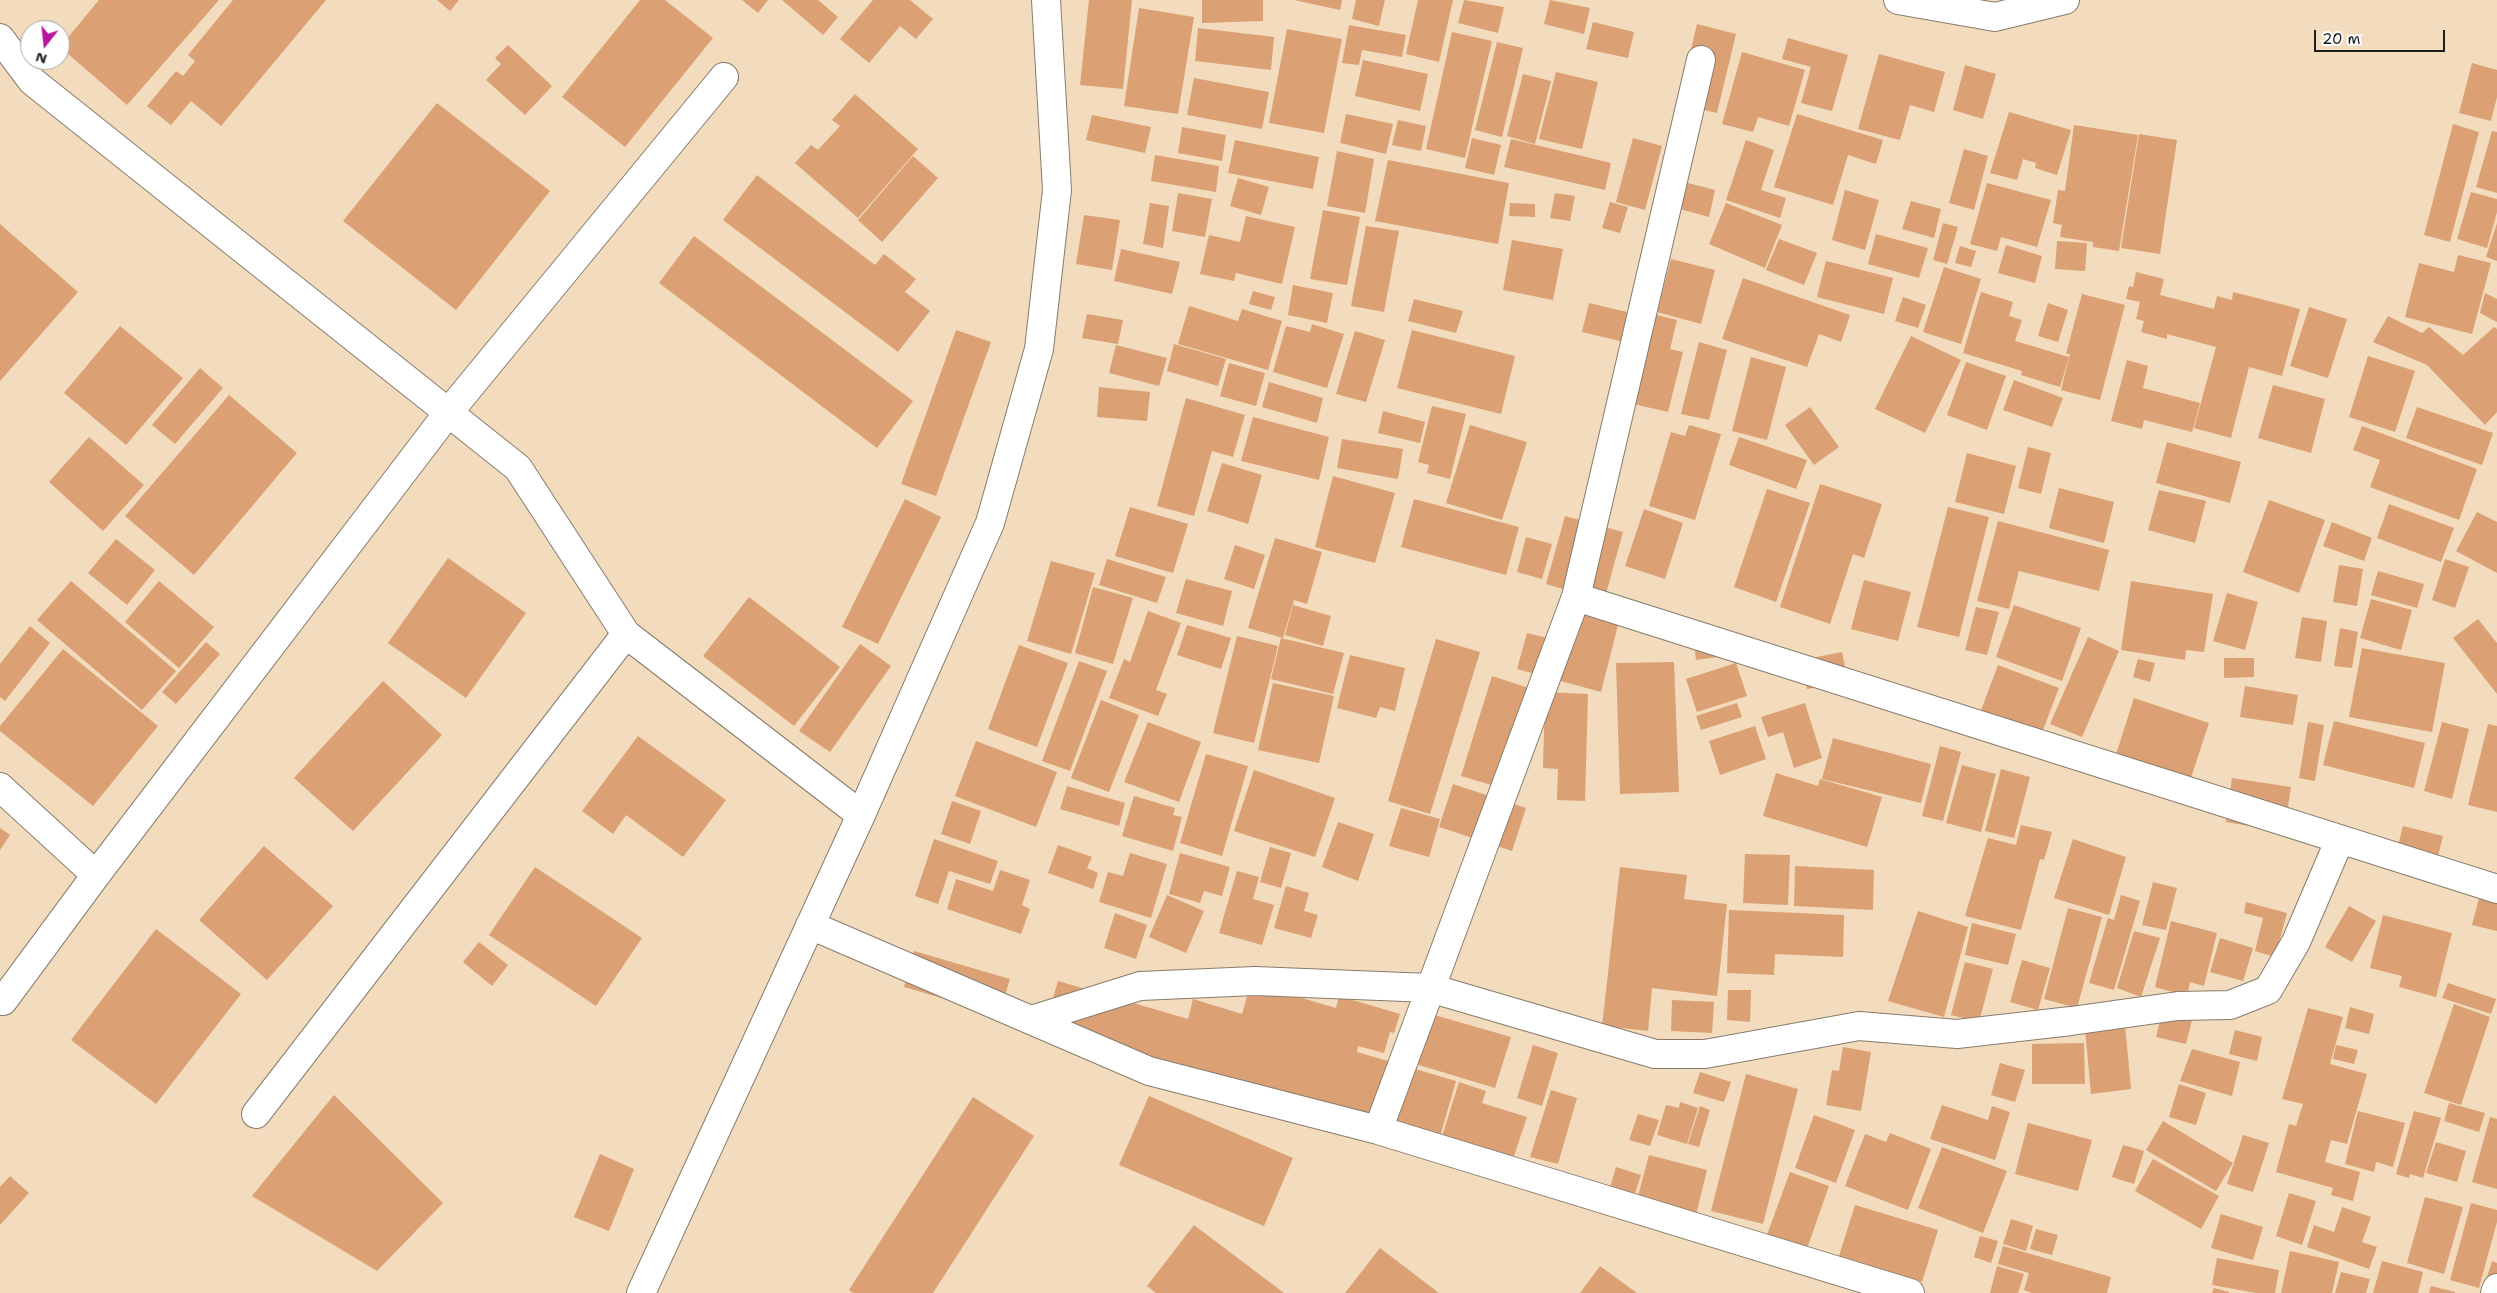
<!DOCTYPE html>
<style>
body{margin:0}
#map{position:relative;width:2497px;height:1293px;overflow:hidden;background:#f2dcbd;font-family:"Shantell Sans",sans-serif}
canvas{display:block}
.north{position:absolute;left:20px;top:20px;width:50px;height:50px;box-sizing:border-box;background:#fff;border:1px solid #a4a4a4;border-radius:50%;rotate:196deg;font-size:14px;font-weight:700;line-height:20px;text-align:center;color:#1c1c1c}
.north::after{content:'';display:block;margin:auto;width:18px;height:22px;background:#b5179e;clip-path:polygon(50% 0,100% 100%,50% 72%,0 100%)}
.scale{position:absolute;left:2314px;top:30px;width:131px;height:22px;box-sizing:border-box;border:2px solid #1c1c1c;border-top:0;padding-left:6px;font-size:15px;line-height:18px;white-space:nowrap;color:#1c1c1c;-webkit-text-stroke:4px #fff;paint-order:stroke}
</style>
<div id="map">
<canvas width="2497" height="1293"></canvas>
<div class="north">N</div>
<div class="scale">20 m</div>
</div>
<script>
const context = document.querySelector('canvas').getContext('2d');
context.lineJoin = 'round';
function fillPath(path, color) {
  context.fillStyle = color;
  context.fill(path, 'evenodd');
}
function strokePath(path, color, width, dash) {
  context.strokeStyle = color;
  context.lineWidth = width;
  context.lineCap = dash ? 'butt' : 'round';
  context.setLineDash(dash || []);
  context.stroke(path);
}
fillPath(new Path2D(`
 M99,0H219L127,105L60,47Z
 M233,0H326L221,126L191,101L171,125L147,106L176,71L183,76L195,61L188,55Z
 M437,0H459L450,11Z
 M640,0H665L713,38L625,147L562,97Z
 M742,0H768L758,13Z
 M782,0H818L838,17L823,35Z
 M873,0H910L933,19L916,39L900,26L869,63L840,39Z
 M1089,0H1132L1123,89L1080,85Z
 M1202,0H1263V21L1202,23Z
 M1294,0H1342L1340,10Z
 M1356,0H1385L1379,26L1352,19Z
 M1418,0H1453L1439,62L1406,54Z
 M1464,0L1504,7L1498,33L1458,23Z
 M1550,0L1590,8L1584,34L1544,24Z
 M1139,8L1194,17L1178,114L1124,106Z
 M1593,22L1634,32L1628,58L1586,49Z
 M1697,24L1736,34L1717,113L1678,104Z
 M1349,25L1406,35L1402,57L1362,50L1359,65L1342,63Z
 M1198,28L1274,37L1271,70L1195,61Z
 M1287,29L1342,39L1324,133L1269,123Z
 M1452,32L1492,41L1465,158L1426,149Z
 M1788,38L1848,55L1832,111L1801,103L1811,67L1782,59Z
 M1497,42L1523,48L1502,137L1475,130Z
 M508,45L552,86L525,115L486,80L501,64L495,58Z
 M1742,52L1805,70L1789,126L1758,117L1753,132L1722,124Z
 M1879,54L1945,72L1934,112L1910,105L1900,140L1858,129Z
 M1363,60L1428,74L1420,111L1355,96Z
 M2472,63L2497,70V97L2491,121L2459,113Z
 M1965,65L1996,74L1983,119L1953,110Z
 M1556,72L1598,82L1582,149L1539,139Z
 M1523,74L1551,81L1535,144L1507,136Z
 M1194,78L1269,92L1262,129L1187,115Z
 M855,94L918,149L858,218L795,163L811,145L818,150L840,126L832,120Z
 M437,103L550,191L456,310L343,221Z
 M2009,112L2071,130L2057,175L2035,168L2036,163L2023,159L2017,180L1990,173Z
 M1346,114L1393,124L1386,154L1340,143Z
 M1797,114L1883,140L1876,164L1848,155L1833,205L1774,187Z
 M1092,115L1151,127L1145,153L1086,140Z
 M1398,120L1426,126L1421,151L1392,145Z
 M2453,124L2479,132L2450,242L2424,235Z
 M2074,125L2138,135L2119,251L2093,247V242L2060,237L2062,225L2053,223L2058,190L2065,191Z
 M1182,127L1226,135L1222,161L1178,153Z
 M2492,131L2497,132V193L2476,187Z
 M2139,134L2177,140L2160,254L2121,248Z
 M1472,138L1501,145L1494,175L1465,168Z
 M1633,138L1662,146L1645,210L1616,202Z
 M1511,139L1611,163L1605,190L1504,167Z
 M1235,140L1319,157L1313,189L1228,173Z
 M1746,140L1774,150L1761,190L1786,198L1780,218L1726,200Z
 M1964,149L1988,156L1974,210L1949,203Z
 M1337,151L1374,159L1365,213L1327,206Z
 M1155,155L1219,166L1216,192L1151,181Z
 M913,156L938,178L882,242L858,220Z
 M1388,160L1509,183L1498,244L1375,221Z
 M1664,164L1684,182L1715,190L1709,217L1654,202Z
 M757,175L875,265L884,254L916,279L905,292L930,311L898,352L723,220Z
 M1238,178L1269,187L1261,215L1230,206Z
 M1987,183L2051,200L2037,247L2001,237L1997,251L1970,244Z
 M1845,190L1879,200L1865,250L1832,240Z
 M2471,192L2497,199V212L2487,248L2457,239Z
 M1178,193L1212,199L1205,237L1172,231Z
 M1555,193L1575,196L1570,221L1550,218Z
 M1911,201L1941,209L1934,238L1902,229Z
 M1610,202L1628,207L1620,233L1602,228Z
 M1150,203L1169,206L1163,248L1143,244Z
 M1510,203L1535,204V217L1509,216Z
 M1726,203L1782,225L1765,268L1709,244Z
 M1323,210L1360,217L1347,285L1310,279Z
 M1084,215L1120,220L1112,270L1076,264Z
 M1246,216L1295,227L1282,284L1236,273L1234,281L1200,274L1209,235L1240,242Z
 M1943,223L1958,227L1947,264L1933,260Z
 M2497,223V261L2486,257Z
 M0,224L78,292L0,381Z
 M1366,226L1399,231L1384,312L1351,306Z
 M1876,234L1928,248L1919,278L1868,264Z
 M694,236L913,401L877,448L659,283Z
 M1779,239L1817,253L1804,285L1766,270Z
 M1512,240L1563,249L1553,300L1503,290Z
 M2057,241L2087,243L2085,271L2055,269Z
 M2006,245L2042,256L2035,283L1998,273Z
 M1960,246L1976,251L1971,267L1955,263Z
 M1121,249L1180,262L1172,294L1114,281Z
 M2458,255L2491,263L2472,334L2405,317L2419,263L2454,272Z
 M1671,259L1715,270L1701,324L1657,312Z
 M1826,261L1893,278L1884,314L1817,297Z
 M1944,267L1981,279L1961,344L1923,332Z
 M2136,272L2164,279L2160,295L2214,309L2217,296L2232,300L2233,292L2300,309L2282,376L2249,367L2231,438L2194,428L2216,347L2167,334V339L2141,332L2144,321L2136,319L2140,302L2126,299L2129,286L2133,287Z
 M1743,278L1850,315L1841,342L1819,334L1807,367L1722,339Z
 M1293,285L1333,293L1327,323L1288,315Z
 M1253,291L1275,297L1271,310L1249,304Z
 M1981,292L2013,302L2009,316L2022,320L2015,341L2069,357L2060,387L2021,375L2022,371L1963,353Z
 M2485,293L2497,299V322L2480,313Z
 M2082,294L2125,305L2100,400L2061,390L2070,354H2066Z
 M1903,297L1926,305L1918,328L1895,321Z
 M1414,299L1463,311L1456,333L1408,321Z
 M1589,303L1644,316L1637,345L1582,332Z
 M2048,303L2068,310L2058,342L2038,336Z
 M1189,306L1238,321L1242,309L1282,321L1268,370L1178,344Z
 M2309,307L2347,319L2328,378L2290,366Z
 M1648,313L1677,320L1670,349L1683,352L1668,412L1625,402Z
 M1087,314L1123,320L1118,344L1082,338Z
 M2388,316L2422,333L2429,327L2463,355L2494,327L2497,329V412L2485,425L2427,365L2373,342Z
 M1312,324L1344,334L1327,388L1273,372L1286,326L1310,332Z
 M120,326L183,378L126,445L64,393Z
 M956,330L991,342L936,496L901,484Z
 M1412,330L1515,356L1501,414L1397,388Z
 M1355,331L1385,340L1366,402L1336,394Z
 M1911,336L1961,360L1925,433L1875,409Z
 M1699,342L1727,350L1709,420L1681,414Z
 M1174,344L1226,359L1218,386L1167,371Z
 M1116,345L1167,358L1159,386L1109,373Z
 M2368,356L2415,371L2395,432L2349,417Z
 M1751,357L1786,367L1767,440L1732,431Z
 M2127,360L2148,366L2143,388L2200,403L2192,432L2144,420L2142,429L2111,421Z
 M1966,362L2006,376L1987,430L1947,415Z
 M1229,363L1265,373L1256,406L1220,396Z
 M200,368L223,388L175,444L152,425Z
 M2014,380L2063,398L2052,427L2003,410Z
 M1269,382L1323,398L1317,423L1262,407Z
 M2273,385L2325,399L2311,453L2258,438Z
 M1099,387L1150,392L1147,421L1097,417Z
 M229,395L297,453L194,575L125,516Z
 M1186,398L1245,415L1233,457L1212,451L1194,516L1157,506Z
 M1432,406L1466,414L1450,479L1427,473L1429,465L1418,462Z
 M1810,407L1839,447L1814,465L1785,425Z
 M2417,407L2493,433L2482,465L2406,438Z
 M1383,411L1425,422L1420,443L1378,433Z
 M1253,417L1329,437L1319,480L1241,461Z
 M1470,425L1527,442L1502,520L1446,503Z
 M1689,425L1721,434L1695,520L1649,506L1671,432L1685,436Z
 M2362,426L2477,469L2459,520L2370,487L2380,460L2353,450Z
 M89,437L144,485L103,531L49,482Z
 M1739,437L1807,460L1796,489L1729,465Z
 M1342,439L1403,449L1398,479L1337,468Z
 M2167,442L2241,462L2230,503L2156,483Z
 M2028,447L2051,453L2041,494L2018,488Z
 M1967,453L2016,466L2004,514L1955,502Z
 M1222,463L1262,475L1248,524L1207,511Z
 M1333,476L1395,493L1375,563L1315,547Z
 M1820,484L1882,504L1864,558L1853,554L1830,624L1780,607Z
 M2059,488L2114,502L2104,543L2049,528Z
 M1767,489L1810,503L1776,602L1734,587Z
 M2159,490L2206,501L2195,543L2148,530Z
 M905,499L941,517L878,644L842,627Z
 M1414,499L1519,527L1506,575L1401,547Z
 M2269,500L2325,520L2299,593L2243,572Z
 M2389,504L2454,528L2441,562L2377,538Z
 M1130,507L1188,524L1173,573L1115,556Z
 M1948,507L1989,517L1959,637L1917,627Z
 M1644,509L1683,523L1665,579L1625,566Z
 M2477,512L2497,522V573L2456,551Z
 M1565,516L1623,532L1604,601L1546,584Z
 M1998,521L2109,550L2099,591L2019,571L2009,609L1977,601Z
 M2332,522L2372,538L2364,561L2323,546Z
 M1526,537L1552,544L1542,579L1517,572Z
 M1275,538L1322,552L1307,604L1294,600L1283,638L1248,628Z
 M116,539L155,570L127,605L88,573Z
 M1235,545L1265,555L1254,589L1224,579Z
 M448,558L526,613L466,698L388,643Z
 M1107,559L1166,577L1157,603L1099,585Z
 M2445,559L2469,567L2455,608L2432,600Z
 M1051,561L1095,573L1071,654L1027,641Z
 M2339,565L2363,569L2357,606L2333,602Z
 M2378,571L2424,584L2417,608L2371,595Z
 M1186,579L1232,591L1223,626L1176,613Z
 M1864,580L1911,592L1898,641L1851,629Z
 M71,581L176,671L142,710L37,620Z
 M159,581L214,627L179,668L125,622Z
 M2131,581L2213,594L2204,652L2186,650L2185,660L2121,650Z
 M1093,587L1133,598L1113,664L1075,653Z
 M2227,593L2258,602L2245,650L2213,641Z
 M749,597L840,667L794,726L703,656Z
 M2371,599L2412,610L2401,650L2360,638Z
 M1293,605L1331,616L1323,646L1285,635Z
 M2014,605L2081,628L2062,681L1996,657Z
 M1569,607L1619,621L1601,692L1517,669L1527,633L1560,641Z
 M1976,607L1999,612L1987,655L1965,650Z
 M1148,611L1181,623L1156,690L1167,694L1158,716L1109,698L1124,659L1130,662Z
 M2302,617L2327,621L2321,662L2295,658Z
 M2478,619L2497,643V694L2453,638Z
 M1187,625L1231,638L1221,669L1177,655Z
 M30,626L50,643L5,701L0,697V664Z
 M2340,628L2358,632L2352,668L2334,666Z
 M1693,633L1725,656L1696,660Z
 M1237,636L1278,646L1254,743L1213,733Z
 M2088,637L2119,651L2082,737L2050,724Z
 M1281,638L1344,653L1333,694L1271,679Z
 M1436,639L1480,652L1430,814L1388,801Z
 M206,642L220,654L176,704L162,692Z
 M860,644L891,666L830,752L799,731Z
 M1019,645L1068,663L1037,747L988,729Z
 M2362,648L2445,663L2432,732L2349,717Z
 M63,649L158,726L93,806L0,731V726Z
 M1842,652L1848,681L1807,689L1801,660Z
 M1350,655L1405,668L1395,711L1380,707L1376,718L1337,708Z
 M2224,658H2254V677L2224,678Z
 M2138,659L2155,663L2150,682L2133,677Z
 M1079,661L1107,671L1070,771L1042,761Z
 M1674,662L1679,792L1620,794L1616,663Z
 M1736,663L1747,696L1697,712L1686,679Z
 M1998,665L2059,688L2038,743L1977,721Z
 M1492,676L1535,690L1505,789L1461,776Z
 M383,681L442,735L353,831L294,778Z
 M1273,683L1334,696L1319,763L1258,750Z
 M2245,686L2298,695L2293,725L2240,717Z
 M1545,692L1588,694L1585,801L1557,800L1558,769L1543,768Z
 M2134,698L2209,723L2185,796L2111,770Z
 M1101,700L1139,715L1109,792L1071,778Z
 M1737,703L1742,717L1701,730L1696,716Z
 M1805,703L1822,758L1794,768L1783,732L1768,737L1761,717Z
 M2334,721L2425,743L2414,788L2323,765Z
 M1148,722L1201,742L1179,802L1124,782Z
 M2308,722L2324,725L2315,781L2299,778Z
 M2442,722L2469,729L2452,799L2424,791Z
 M2488,724L2497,726V812L2468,805Z
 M1755,726L1766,759L1720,775L1709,741Z
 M638,736L726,800L683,857L626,815L613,834L582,811Z
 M1833,738L1931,764L1921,803L1822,779Z
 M976,741L1057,772L1036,827L955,796Z
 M1940,746L1961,752L1943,821L1922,816Z
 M1206,754L1248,766L1222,856L1180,843Z
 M1962,765L1996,774L1981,832L1946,823Z
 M2001,769L2030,777L2014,838L1985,831Z
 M1254,770L1335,798L1315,857L1234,831Z
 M1776,773L1818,786L1820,779L1882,797L1867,847L1763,816Z
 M2232,778L2291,787L2284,832L2226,822Z
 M1453,784L1526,808L1512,851L1439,827Z
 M1067,786L1125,803L1119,826L1060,809Z
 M1134,796L1175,808L1173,815L1182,817L1173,851L1122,836Z
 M952,801L981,811L970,844L941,834Z
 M1401,808L1440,819L1429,857L1389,846Z
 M1338,822L1374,834L1358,881L1322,867Z
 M2021,825L2052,832L2044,860L2040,859L2021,930L1965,916L1988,838L2016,845Z
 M2403,826L2443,836L2434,872L2394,861Z
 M0,828L10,835L0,850Z
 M934,839L998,861L990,884L949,871L938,904L915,896Z
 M2073,839L2126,857L2109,915L2054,898Z
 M1058,845L1092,857L1087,868L1098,873L1093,889L1048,873Z
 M264,846L333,906L267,980L199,920Z
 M1270,847L1291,853L1281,888L1260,882Z
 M1130,853L1167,864L1151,918L1099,902L1108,872L1123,876Z
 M1180,853L1230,867L1222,896L1204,891L1200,903L1169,894Z
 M1745,854L1790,855L1788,905L1743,903Z
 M1795,866L1874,870L1873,910L1794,906Z
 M535,867L642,938L596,1006L489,935Z
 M1620,867L1687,875L1684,899L1727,904L1717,996L1652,988L1648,1031L1602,1026Z
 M1000,870L1030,880L1022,905L1030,909L1021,934L947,909L956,879L993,891Z
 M1237,871L1259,877L1253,899L1274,905L1262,945L1219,933Z
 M2153,882L2177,888L2166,930L2142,925Z
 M1286,886L1309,893L1304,911L1318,915L1311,938L1274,928Z
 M1167,895L1204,911L1186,953L1149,937Z
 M2121,895L2140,901L2114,990L2089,983L2108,918L2114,920Z
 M2479,898L2497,902V931L2472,925Z
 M2246,902L2287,913L2275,957L2255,951L2263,918L2244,913Z
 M2349,906L2376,921L2352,962L2325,947Z
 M2068,908L2102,917L2077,1008L2044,999Z
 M1729,910L1844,915L1843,957L1775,954L1774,975L1727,973Z
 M1918,911L1968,927L1944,1017L1888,1001Z
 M1115,913L1147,925L1136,959L1104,948Z
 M2383,915L2452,933L2436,997L2399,987L2402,976L2370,968Z
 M2171,921L2217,933L2204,986L2190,982L2187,996L2155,987Z
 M1972,923L2016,934L2008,965L1965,955Z
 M156,929L241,994L156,1104L71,1040Z
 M2134,931L2160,938L2141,997L2117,988Z
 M2220,938L2253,948L2243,981L2210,972Z
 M479,942L508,965L492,986L463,962Z
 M914,951L1010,979L999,1015L904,987Z
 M2022,960L2050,968L2038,1010L2010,1002Z
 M1965,962L1993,969L1979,1022L1951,1015Z
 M1058,981L1188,1019L1193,999L1242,1014L1251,983L1336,1008L1339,996L1400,1014L1394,1033L1390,1032L1384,1053L1358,1046L1357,1052L1456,1081L1435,1154L1043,1033Z
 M2448,983L2496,999L2491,1014L2442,998Z
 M1728,990H1751L1750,1022L1727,1020Z
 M1672,1000L1714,1002L1712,1033L1671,1031Z
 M2454,1004L2490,1017L2461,1105L2424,1093Z
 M2350,1007L2374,1014L2369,1034L2345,1028Z
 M2308,1008L2343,1017L2330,1064L2367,1074L2347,1144L2331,1140L2325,1162L2360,1172L2353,1201L2331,1195L2333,1188L2276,1172L2289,1124L2296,1126L2303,1104L2282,1099Z
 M2162,1013L2192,1020L2186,1044L2156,1037Z
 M1431,1014L1511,1037L1495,1088L1399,1059Z
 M2125,1025L2131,1089L2091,1094L2085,1029Z
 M2235,1030L2262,1037L2257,1061L2229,1054Z
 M2084,1043L2085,1084H2032V1044Z
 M1533,1045L1558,1053L1542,1106L1517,1098Z
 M2336,1045L2358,1050L2354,1064L2333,1059Z
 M1843,1047L1871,1052L1861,1111L1826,1105L1832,1070L1839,1071Z
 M2192,1049L2240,1062L2232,1096L2180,1081Z
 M2000,1063L2025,1070L2015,1102L1991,1095Z
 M1700,1072L1731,1082L1724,1102L1693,1093Z
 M1746,1074L1798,1089L1763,1224L1711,1211Z
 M1459,1082L1486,1091L1482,1103L1527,1117L1510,1168L1439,1146Z
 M2179,1084L2206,1093L2196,1125L2169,1117Z
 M1551,1090L1577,1098L1558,1164L1530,1157Z
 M334,1095L443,1203L377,1271L252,1196Z
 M1149,1096L1293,1158L1264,1226L1119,1165Z
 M973,1097L1034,1136L933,1293H853L849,1290Z
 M1680,1102L1698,1108L1687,1144L1657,1135L1666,1105L1679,1108Z
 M2449,1103L2485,1113L2479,1132L2444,1121Z
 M1942,1105L1988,1120L1992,1106L2010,1112L1995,1160L1930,1139Z
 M1700,1106L1710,1110L1699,1147L1688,1144Z
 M2358,1111L2405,1123L2393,1167L2376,1162L2374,1172L2345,1164Z
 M2414,1111L2441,1118L2423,1178L2410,1174L2409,1178L2396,1174Z
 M1638,1114L1659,1120L1650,1146L1629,1140Z
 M1814,1115L1855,1130L1836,1183L1795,1168Z
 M2490,1117L2497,1119V1189L2472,1182Z
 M2163,1121L2233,1163L2216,1191L2146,1150Z
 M2028,1123L2092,1140L2078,1191L2015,1174Z
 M1890,1133L1931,1149L1908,1210L1845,1186L1865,1134L1886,1142Z
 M2243,1135L2269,1143L2253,1192L2227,1184Z
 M2436,1142L2466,1151L2457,1182L2426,1173Z
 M2123,1145L2144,1151L2134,1184L2112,1177Z
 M1942,1147L2007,1171L1983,1233L1918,1208Z
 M600,1154L634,1169L609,1231L574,1217Z
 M1649,1155L1707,1170L1696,1215L1637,1200Z
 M2153,1159L2219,1196L2201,1229L2135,1191Z
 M1616,1167L1641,1175L1633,1199L1609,1191Z
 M1790,1172L1829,1186L1804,1257L1764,1243Z
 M10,1176L29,1193L0,1225V1187Z
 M2289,1193L2316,1201L2302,1245L2276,1236Z
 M2425,1197L2463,1207L2444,1274L2407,1263Z
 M2471,1203L2497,1210V1222L2479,1288L2450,1280Z
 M1855,1205L1938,1230L1922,1282L1839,1256Z
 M2342,1207L2371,1217L2362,1242L2377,1247L2369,1269L2307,1247L2314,1225L2334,1232Z
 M2221,1214L2263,1227L2253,1260L2211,1248Z
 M2011,1219L2033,1226L2026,1251L2003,1244Z
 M1194,1225L1284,1293H1156L1147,1286Z
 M2036,1229L2058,1235L2052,1255L2030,1249Z
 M1980,1236L1998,1241L1991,1263L1974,1257Z
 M2003,1246L2111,1277L2107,1293H2032L2024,1290L2029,1273L1998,1264Z
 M1380,1248L1439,1293H1345Z
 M2290,1251L2339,1262L2332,1293H2281Z
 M2217,1258L2279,1270L2275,1293H2256L2212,1285Z
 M2382,1261L2423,1272L2418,1293H2373Z
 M2492,1261L2497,1263V1293H2482Z
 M1600,1266L1637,1293H1580Z
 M1997,1266L2024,1274L2018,1293H1990Z
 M2341,1272L2370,1279L2366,1293H2335Z
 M2431,1286L2455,1292V1293H2429Z
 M2214,1288L2229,1292V1293H2212Z`), '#dba074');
const minor = new Path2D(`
 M1898,0L1995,17L2065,0
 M0,38L32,81L518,468L626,634L861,815
 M1576,597L2497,889
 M0,787L96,875
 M810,925L1149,1071L1378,1130L1910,1293
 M3,1001L96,875L448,413L724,77
 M1031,1020L1140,986L1255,981L1430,988L1655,1054H1705L1859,1026L1957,1034L2071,1021L2178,1006L2230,1005L2268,990L2296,942L2340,839
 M256,1114L626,634
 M1378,1130L1576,597L1701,60
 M641,1293L861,815L990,523L1039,349L1057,190L1046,0
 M2495,1293L2497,1288`);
strokePath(minor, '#877c6c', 30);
strokePath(minor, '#fff', 28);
</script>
